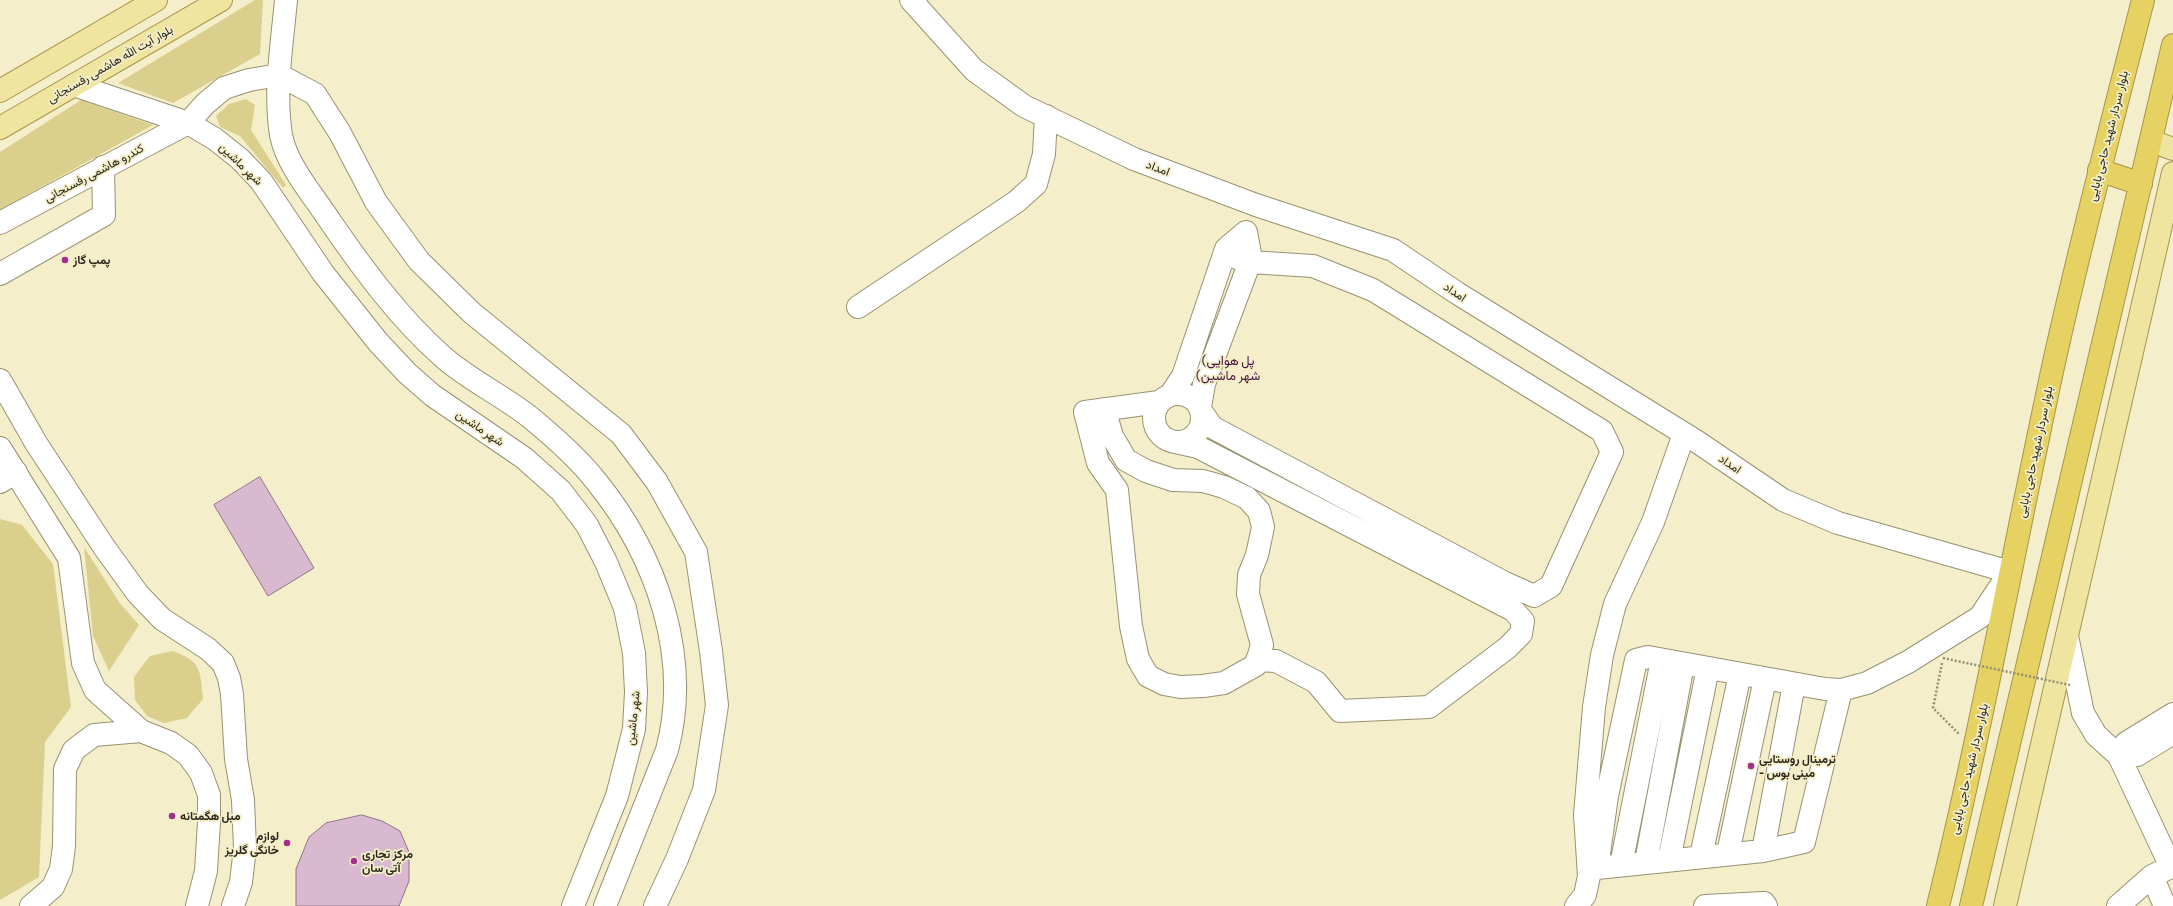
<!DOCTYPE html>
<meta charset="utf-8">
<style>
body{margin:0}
canvas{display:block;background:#f4eeca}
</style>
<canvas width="2173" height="906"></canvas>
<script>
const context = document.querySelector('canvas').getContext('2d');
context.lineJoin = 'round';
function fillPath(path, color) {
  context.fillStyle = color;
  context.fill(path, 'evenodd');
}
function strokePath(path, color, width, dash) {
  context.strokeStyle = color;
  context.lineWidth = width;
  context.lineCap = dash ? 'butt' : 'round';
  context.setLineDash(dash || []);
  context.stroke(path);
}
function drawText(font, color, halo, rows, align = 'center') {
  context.font = font + ' Commissioner,Vazirmatn,sans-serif';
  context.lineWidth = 3.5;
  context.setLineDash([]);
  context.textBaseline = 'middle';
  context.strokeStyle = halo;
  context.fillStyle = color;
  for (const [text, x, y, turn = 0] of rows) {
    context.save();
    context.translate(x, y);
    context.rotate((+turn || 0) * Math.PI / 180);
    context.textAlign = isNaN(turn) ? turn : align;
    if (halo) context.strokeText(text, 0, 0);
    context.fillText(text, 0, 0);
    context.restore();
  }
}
fillPath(new Path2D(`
 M255,0H263L260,54L173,103L118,83Z
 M246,99L255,105L251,130L286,185L283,188L240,136L220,127L216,116L229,104Z
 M81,100L153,125L0,210V152Z
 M0,519L22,525L53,564L71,707L45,742L39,877L0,900Z
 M84,547L119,602L139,625L109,671L93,636Z
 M172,651C202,661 200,670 203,699L187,718L164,723L147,716L135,700L134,677L150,656Z`), '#dbcf8e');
const building = new Path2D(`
 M260,477L314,568L268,596L214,505Z
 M362,815L382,821L400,831L409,852V881L399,906H296V869L309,837L326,823Z`);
fillPath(building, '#d9b9cf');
strokePath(building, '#917488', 1);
const minor = new Path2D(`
 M286,0C282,44 274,91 281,135C287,166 313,195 330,221C363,269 399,318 442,356C467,379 504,396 531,418C554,437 578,458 596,481C656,555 692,656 667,750L605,906
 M911,0L974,70L1024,106L1134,159L1256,205L1393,250L1457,293L1696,441L1783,500L1838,523L2010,572L1980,617L1908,662L1867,683L1841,690L1825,689L1648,657L1636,660L1607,796L1597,868L1763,851L1804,842L1841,690
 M74,85L188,123L215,139L240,159L261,181L323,273L378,342L407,373L432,395L524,458L561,491L587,525L606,562L625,608L634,653L636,692L634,729L617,796L573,906
 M0,223L188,123L205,104L224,88L249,80L279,75L315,94L340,133L376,202L419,261L472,313L621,434L657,482L696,552L711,651L717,705L704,790L677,859L655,906
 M0,274L104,215L103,167
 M858,307L1016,202L1036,184L1044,154L1046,116
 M0,380L36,443L104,547L138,594L162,619L208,649L223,663L229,678L232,694L236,759L243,800L245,848L241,882L233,906
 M1154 418a24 24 0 1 1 48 0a24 24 0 1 1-48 0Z
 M1171,394L1183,376L1226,249L1246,232L1251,259L1204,384L1200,407
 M1104,409L1112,436L1126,460L1146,471L1173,480L1203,481L1224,487L1247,498L1259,511L1263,527L1257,555L1249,575L1248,594L1262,645L1256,665L1224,683L1203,686L1180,687L1164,684L1148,676L1138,659L1131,626L1117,490L1098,463L1085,412L1159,402
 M1201,411L1212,427L1505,583L1534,596L1551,586L1612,452L1602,431L1373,290L1313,266L1250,262L1225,254
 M1175,442L1198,447L1513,610L1523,621L1521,634L1507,648L1429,707L1340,711L1316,682L1276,661L1257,660
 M0,448L69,558L83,663L95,690L141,731L171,743L188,755L201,773L209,795V822L206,871L197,906
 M0,482L16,472
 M2067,636L2083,713L2096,735L2119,756L2171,867
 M2119,756L2126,743L2173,714
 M2119,756L2137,755L2173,733
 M1763,851L1794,684
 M1728,853L1765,679
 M1701,856L1740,674
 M1669,860L1708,668
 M1646,862L1683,664
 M1621,865L1662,660
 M2152,876L2165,906
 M31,906L53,887L61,869L64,846L65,769L74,750L94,735L141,731
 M1576,906L1585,895L1589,876L1585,815L1594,707L1602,655L1615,604L1653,522L1684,434
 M1705,906L1764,903L1766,906
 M2118,906L2152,876L2173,866`);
const major = new Path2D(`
 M0,91L156,0
 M0,128L221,0
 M2151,141L2173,149
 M2005,906L2173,173`);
const highway = new Path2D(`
 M2099,170L2141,184
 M1938,906C1982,728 2014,547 2053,367C2080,244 2112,122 2143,0
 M1971,906L2173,45`);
strokePath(minor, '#989271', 24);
strokePath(major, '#a5964a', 24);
strokePath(highway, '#a5964a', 24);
strokePath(new Path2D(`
 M1942,663L1933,708L1959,734`), '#938e75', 2.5, [2, 2]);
strokePath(minor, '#fff', 22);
strokePath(major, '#f0e4a1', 22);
strokePath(highway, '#e6d263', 22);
strokePath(new Path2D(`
 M1943,658L2070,685`), '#938e75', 2.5, [2, 2]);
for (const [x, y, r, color] of [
 [65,260,4,"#a12f8b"],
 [1751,766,4,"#a12f8b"],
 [172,816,4,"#a12f8b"],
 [287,843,4,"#a12f8b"],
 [354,861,4,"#a12f8b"]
]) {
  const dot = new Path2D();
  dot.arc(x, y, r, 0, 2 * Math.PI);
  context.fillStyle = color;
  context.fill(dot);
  strokePath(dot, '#f4eeca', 1.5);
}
drawText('12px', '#2b281b', '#f4eeca', [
 ["بلوار آیت الله هاشمی رفسنجانی",110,64,-30],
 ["بلوار سردار شهید حاجی بابایی",2108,136,-76],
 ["شهر ماشین",241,164,44],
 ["امداد",1158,168,21],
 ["کندرو هاشمی رفسنجانی",94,173,-28],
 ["امداد",1455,292,33],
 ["شهر ماشین",480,428,34],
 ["بلوار سردار شهید حاجی بابایی",2035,452,-78],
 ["امداد",1730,464,34],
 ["شهر ماشین",633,718,-84],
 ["بلوار سردار شهید حاجی بابایی",1969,769,-77]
]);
drawText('bold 12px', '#2b281b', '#f4eeca', [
 ["پمپ گاز",73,260],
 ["ترمینال روستایی",1759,759],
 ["- مینی بوس",1759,773],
 ["مبل هگمتانه",180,816],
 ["لوازم",279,836,"right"],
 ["خانگی گلریز",279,850,"right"],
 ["مرکز تجاری",362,854],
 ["آتی سان",362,868]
], 'left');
drawText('13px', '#48123e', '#f4eeca', [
 ["(پل هوایی",1228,361],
 ["(شهر ماشین",1228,376]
]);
</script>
